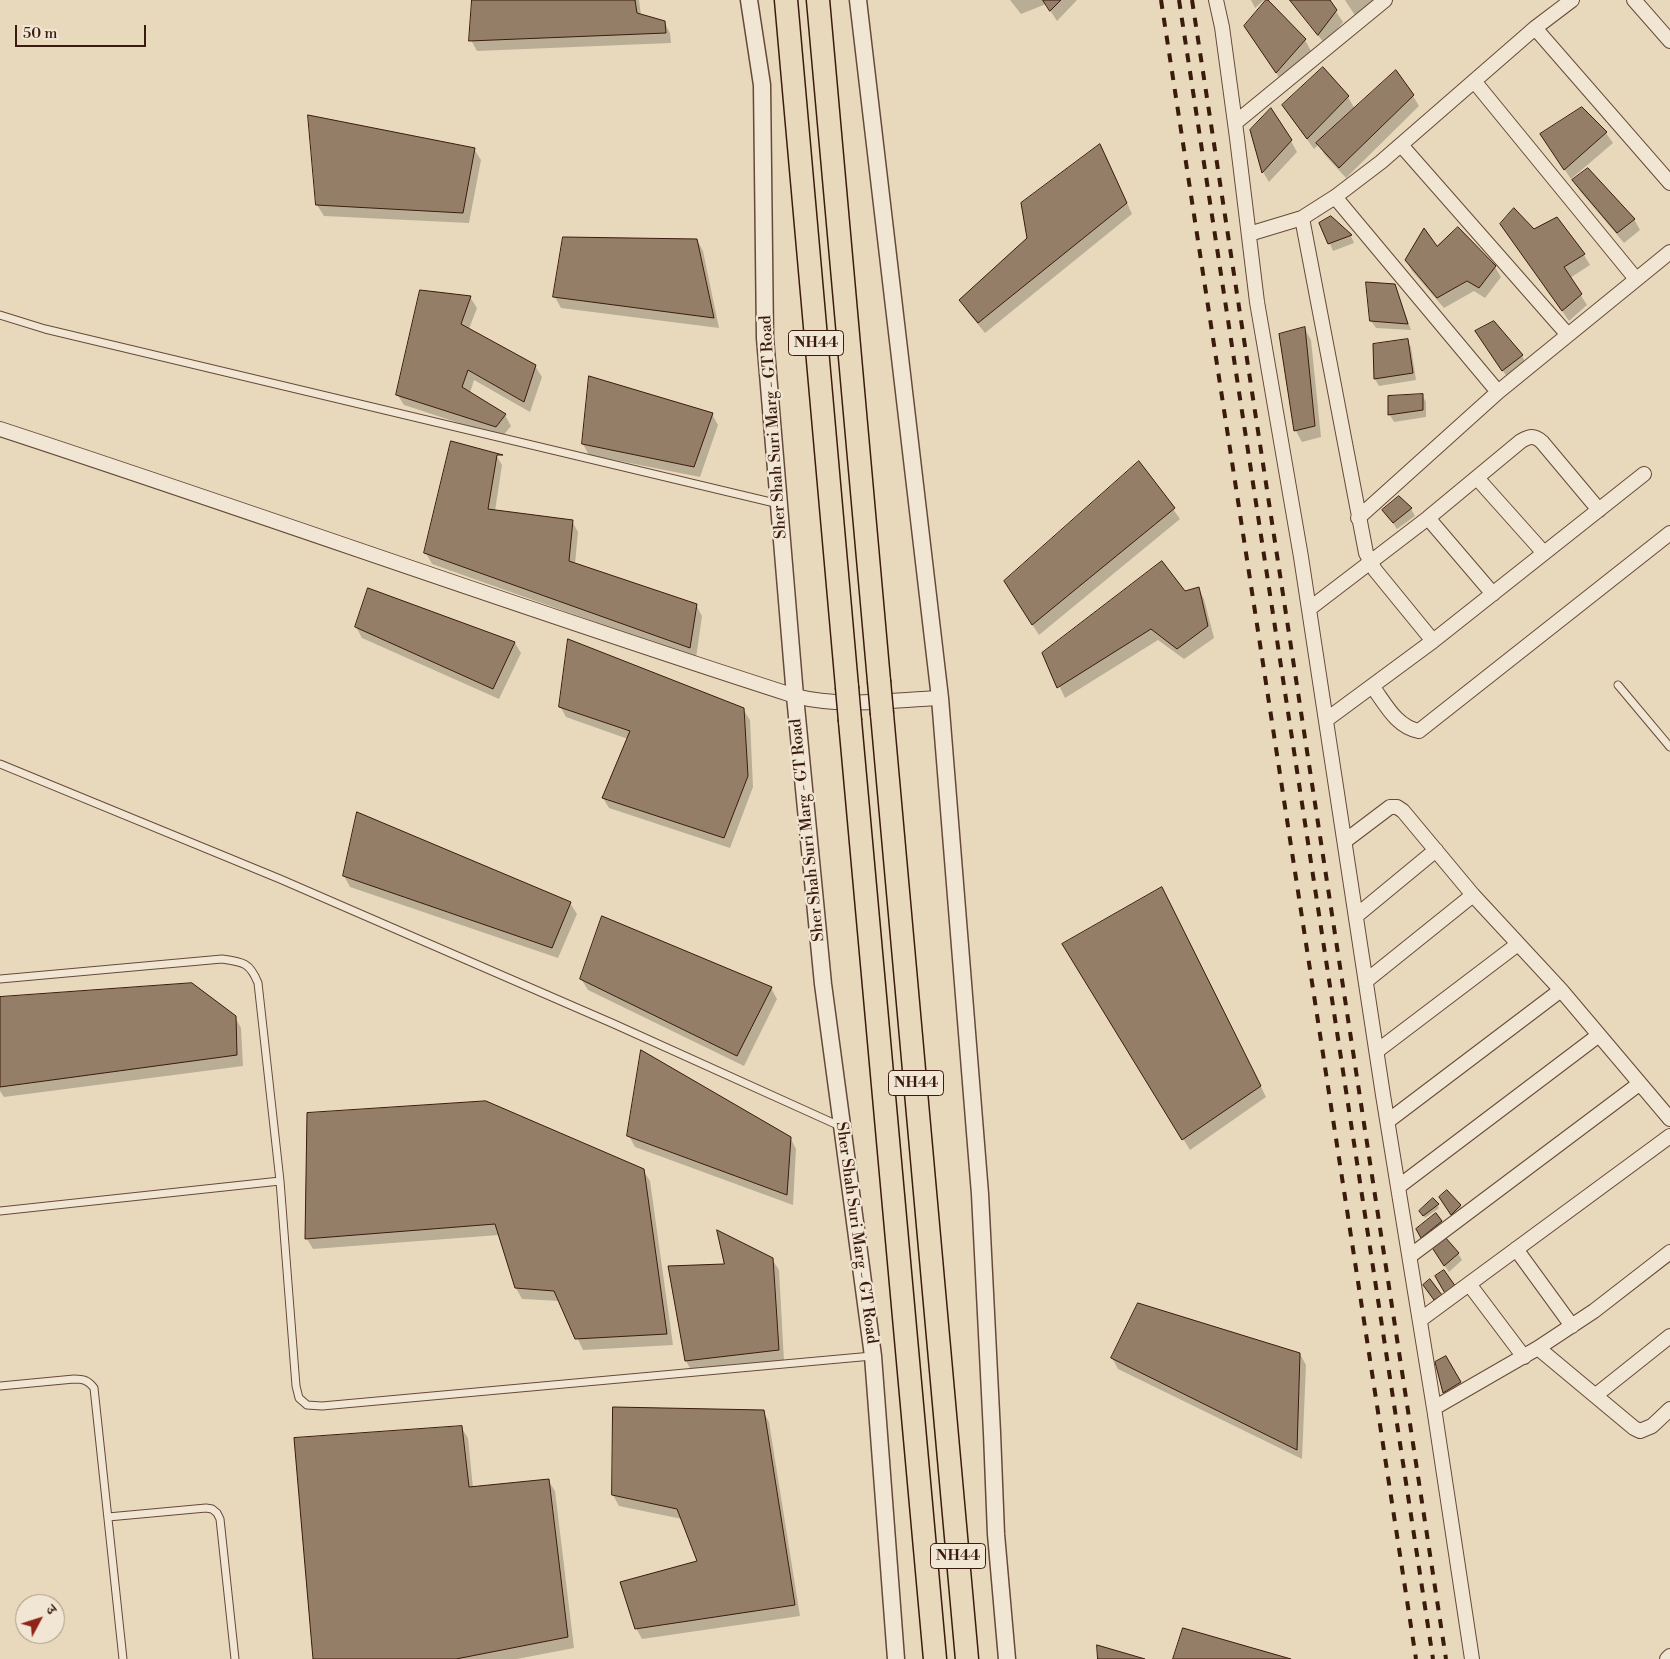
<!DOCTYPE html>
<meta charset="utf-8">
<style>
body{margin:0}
#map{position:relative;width:1670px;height:1659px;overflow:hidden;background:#e9d9bc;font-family:"Libre Bodoni","Noto Serif Devanagari",serif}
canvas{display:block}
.north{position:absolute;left:15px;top:1594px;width:50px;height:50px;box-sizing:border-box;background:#f1e6d3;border:1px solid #a89584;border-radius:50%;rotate:50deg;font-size:14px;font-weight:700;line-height:20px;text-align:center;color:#3a1b0d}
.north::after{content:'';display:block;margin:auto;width:18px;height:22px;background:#8f2418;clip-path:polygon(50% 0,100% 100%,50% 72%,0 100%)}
.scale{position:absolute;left:15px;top:25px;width:131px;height:22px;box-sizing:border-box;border:2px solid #3a1b0d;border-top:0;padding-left:6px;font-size:15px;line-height:18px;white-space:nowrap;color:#3a1b0d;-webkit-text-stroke:4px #f1e6d3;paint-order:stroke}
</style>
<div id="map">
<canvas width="1670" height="1659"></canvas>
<div class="north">उ</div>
<div class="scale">50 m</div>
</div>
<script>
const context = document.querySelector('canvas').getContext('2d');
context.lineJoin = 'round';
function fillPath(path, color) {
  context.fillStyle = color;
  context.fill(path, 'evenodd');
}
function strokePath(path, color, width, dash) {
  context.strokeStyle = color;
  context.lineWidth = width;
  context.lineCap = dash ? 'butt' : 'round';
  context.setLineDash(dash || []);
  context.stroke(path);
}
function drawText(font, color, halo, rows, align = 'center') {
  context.font = font + ' "Libre Bodoni",serif';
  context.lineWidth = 4.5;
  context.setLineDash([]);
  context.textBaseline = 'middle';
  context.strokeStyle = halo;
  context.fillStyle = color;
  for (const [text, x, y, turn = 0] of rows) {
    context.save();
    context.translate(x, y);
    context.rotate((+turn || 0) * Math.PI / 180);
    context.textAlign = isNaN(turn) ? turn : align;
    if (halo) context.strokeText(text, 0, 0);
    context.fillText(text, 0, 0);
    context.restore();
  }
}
fillPath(new Path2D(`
 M473,0H639L641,15L664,22L670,33L671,43L477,51L471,40Z
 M1010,0H1077L1057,21L1046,4L1021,14Z
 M1251,0H1264L1255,8Z
 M1289,0H1328L1343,22L1325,44Z
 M1345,0H1377L1356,17Z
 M1252,37L1305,40L1311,51L1283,83Z
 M1413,96L1419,106L1346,178L1324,154L1319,144L1314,149L1290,116L1348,97L1355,109Z
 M1582,109L1606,133L1613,143L1571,179L1548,145Z
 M1251,130L1291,141L1297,152L1269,182L1263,172Z
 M474,149L481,160L469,223L324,216L317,205Z
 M1106,156L1132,214L985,333L967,311L960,300L1028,238Z
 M1574,180L1634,219L1640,230L1624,243L1580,191Z
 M1331,217L1351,236L1354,243L1333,251L1321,223Z
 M1502,224L1534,231L1584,255L1590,265L1570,278L1587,305L1569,321Z
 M697,240L703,251L719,328L561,308L555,297Z
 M1437,247L1495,267L1501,277L1485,298L1474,291L1444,308L1412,271L1406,260Z
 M1394,285L1398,293L1411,330L1376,328L1371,321Z
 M470,297L477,308L469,329L535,366L542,377L530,412L474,380L470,393L505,415L511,426L502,437L404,405L397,394Z
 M1493,323L1522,356L1526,363L1507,377L1481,338Z
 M1305,329L1311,340L1321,437L1302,442L1296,431L1280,335Z
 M1407,340L1411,347L1416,380L1379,386L1375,379V345Z
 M1422,395L1426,402V417L1394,422L1390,415Z
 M712,414L718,425L700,477L589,455L583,444Z
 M496,455L502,465L495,511L572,521L578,532L575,564L696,605L702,616L696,658L432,564L426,553Z
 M1173,509L1180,519L1039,635L1011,592Z
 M1411,509L1415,516L1397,529L1384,511Z
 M1198,588L1204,599L1214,638L1184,659L1158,640L1065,698L1044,654Z
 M356,627L515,643L521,653L499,699L362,638Z
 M560,706L743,709L750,720L753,787L730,848L609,808L603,798L628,739L566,717Z
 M344,876L570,903L577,914L558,958L350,887Z
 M1168,899L1266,1097L1190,1150L1070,955Z
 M581,979L771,988L777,999L744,1066L588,990Z
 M0,998L235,1017L241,1028L243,1066L4,1097L0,1091Z
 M629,1136L790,1137L796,1149L793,1205L635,1147Z
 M643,1170L650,1181L673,1345L583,1350L560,1301L522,1299L516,1288L499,1235L313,1249L307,1239Z
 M1441,1197L1460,1205L1462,1208L1453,1217Z
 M1433,1200L1439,1208L1425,1218L1421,1211Z
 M1436,1214L1443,1224L1424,1240L1418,1229Z
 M1458,1253L1462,1260L1449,1272L1438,1256Z
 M772,1259L779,1270L784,1361L692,1372L686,1361L670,1268L726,1265Z
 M1300,1354L1306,1365L1302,1459L1118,1369L1112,1358Z
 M1445,1358L1464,1389L1448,1399L1444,1393L1437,1363Z
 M763,1411L769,1422L800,1616L642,1639L636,1628L698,1562L682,1519L619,1506L613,1495Z
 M461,1427L468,1438L473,1488L548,1480L555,1491L574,1648L517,1659H314Z`), '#0003');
const building = new Path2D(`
 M472,0H635L637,13L665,21L666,33L469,41Z
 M1043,0H1061L1050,11Z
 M1266,0H1268L1306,39L1276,73L1244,26Z
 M1290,0H1330L1337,10L1318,35Z
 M1323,67L1349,96L1307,139L1282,105Z
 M1396,70L1414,95L1339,168L1316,143Z
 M1582,107L1607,132L1564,170L1540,134Z
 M1271,108L1292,140L1262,173L1250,130Z
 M308,115L475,148L463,213L316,205Z
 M1100,144L1127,203L978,323L959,300L1027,238L1021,203Z
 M1588,168L1635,219L1617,233L1572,180Z
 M1514,208L1534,229L1557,217L1585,254L1564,267L1582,294L1562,311L1500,224Z
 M1331,216L1352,235L1328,244L1319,223Z
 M1458,227L1496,266L1479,288L1467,281L1437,298L1405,260L1424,228L1437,246Z
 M563,237L697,239L714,318L553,297Z
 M1366,282L1395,284L1408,324L1370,321Z
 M420,290L471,296L461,324L536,365L524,402L468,370L462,387L506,414L496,427L396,395Z
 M1494,321L1523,355L1502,371L1475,331Z
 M1305,327L1315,426L1294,431L1279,334Z
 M1408,339L1413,373L1374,379L1373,344Z
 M589,376L713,413L694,467L582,444Z
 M1423,394V410L1388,415V396Z
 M451,441L503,455H497L488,509L573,520L569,561L697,604L690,648L424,553Z
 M1139,461L1175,508L1032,625L1004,581Z
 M1399,496L1412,508L1393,523L1382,510Z
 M1162,561L1185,591L1199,587L1208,626L1177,649L1151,629L1057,688L1042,653Z
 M368,588L515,642L493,689L355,627Z
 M568,639L744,708L748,776L724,838L602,798L630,731L559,707Z
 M357,812L571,902L552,948L343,876Z
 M1162,887L1261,1086L1182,1140L1062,944Z
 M602,916L772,987L737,1056L580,979Z
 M192,983L236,1016L237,1055L0,1087V997Z
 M641,1050L791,1137L787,1195L627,1136Z
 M486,1101L644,1169L667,1334L575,1339L554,1291L515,1288L495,1224L305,1239L307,1113Z
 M1447,1190L1461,1205L1451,1215L1439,1197Z
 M1433,1198L1439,1204L1423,1216L1419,1211Z
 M1436,1213L1442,1221L1421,1238L1416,1229Z
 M717,1230L773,1258L779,1350L685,1361L668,1266L724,1264Z
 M1445,1237L1459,1253L1444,1266L1433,1249Z
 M1444,1270L1456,1287L1446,1295L1435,1276Z
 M1430,1279L1442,1295L1434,1300L1423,1285Z
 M1138,1303L1300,1353L1297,1450L1111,1358Z
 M1446,1356L1461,1382L1443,1393L1435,1362Z
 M613,1407L764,1410L795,1605L635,1629L620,1582L697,1561L677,1509L612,1495Z
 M462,1426L469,1487L549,1479L568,1637L456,1659H313L294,1438Z
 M1183,1628L1291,1659H1173Z
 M1097,1645L1145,1659H1098Z`);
fillPath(building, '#957e68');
strokePath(building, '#3a1b0d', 1);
const service = new Path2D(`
 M0,315L45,329L779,504
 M1618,685L1670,747
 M0,764L280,879L614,1024L842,1127
 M0,979L222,959C244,962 250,963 258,983L280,1181L296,1386L299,1398L307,1405L322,1406L872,1356
 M0,1211L280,1181
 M0,1386L74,1379C83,1379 88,1380 94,1388L123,1659
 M108,1517L206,1508L212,1509L217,1513L220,1519L235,1659`);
const minor = new Path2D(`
 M1216,0L1222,27L1237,138L1257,302L1301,557L1383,1095L1434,1408L1472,1659
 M1634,0L1670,41
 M1535,28L1670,183
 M1474,81L1636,279
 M1235,123L1385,0
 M1401,145L1568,335
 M1335,197L1498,392
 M1302,218L1366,553L1375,570L1433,641
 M1249,234L1302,218L1335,197L1381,162L1535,28L1572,0
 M0,429C266,516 529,611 795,696C842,708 892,700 940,698
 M1477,478L1544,553
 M1358,518L1498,392L1670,252
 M1428,518L1493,594
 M1309,609L1428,518L1521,441C1530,436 1534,435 1542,442L1599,510
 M1372,686C1385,703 1396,727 1419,731L1670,533
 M1326,720L1433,641L1644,474
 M1345,841L1390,807H1397L1403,811L1473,895L1561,990L1670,1119
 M1356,916L1436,850
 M1366,981L1473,895
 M1377,1051L1518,944
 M1388,1121L1561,990
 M1398,1187L1599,1035
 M1516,1249L1572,1326
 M1410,1256L1639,1084
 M1469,1284L1524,1357
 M1420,1320L1670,1136
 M1538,1348L1634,1428L1640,1431L1652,1426L1670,1409
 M1596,1395L1670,1336
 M1434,1408L1538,1348L1594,1311L1670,1252
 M1667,1659L1670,1656`);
const tertiary = new Path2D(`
 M749,0L762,85L765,338L795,696L823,984L873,1356L896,1659
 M858,0L940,698L980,1194L992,1433L996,1534L1007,1659`);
const trunk = new Path2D(`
 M786,0L847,687
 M818,0L879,681
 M882,714L967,1659
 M850,721L935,1659`);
strokePath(service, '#664a39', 9);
strokePath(minor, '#664a39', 16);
strokePath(tertiary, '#664a39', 19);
strokePath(trunk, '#3a1b0d', 25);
strokePath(service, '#f1e6d3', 7);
strokePath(minor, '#f1e6d3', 14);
strokePath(tertiary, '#f1e6d3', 16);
strokePath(trunk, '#e9d9bc', 22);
strokePath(new Path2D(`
 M1161,0L1416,1659
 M1179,0L1433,1659
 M1192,0L1446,1659`), '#3a1b0d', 4, [9, 9]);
const trunkBridge = new Path2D(`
 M879,681L882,714
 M847,687L850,721`);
strokePath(trunkBridge, '#3a1b0d', 25, []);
strokePath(trunkBridge, '#e9d9bc', 22);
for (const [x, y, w] of [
 [816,343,55],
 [916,1083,55],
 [958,1556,55]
]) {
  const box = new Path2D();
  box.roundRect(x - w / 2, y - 12.5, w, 25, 4);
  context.fillStyle = '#f1e6d3';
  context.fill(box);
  strokePath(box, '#3a1b0d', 1);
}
drawText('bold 15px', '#3a1b0d', null, [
 ["NH44",816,343],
 ["NH44",916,1083],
 ["NH44",958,1556]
]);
drawText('16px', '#3a1b0d', '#f1e6d3', [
 ["Sher Shah Suri Marg - GT Road",774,427,-94],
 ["Sher Shah Suri Marg - GT Road",808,830,-96],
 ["Sher Shah Suri Marg - GT Road",856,1233,82]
]);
</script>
